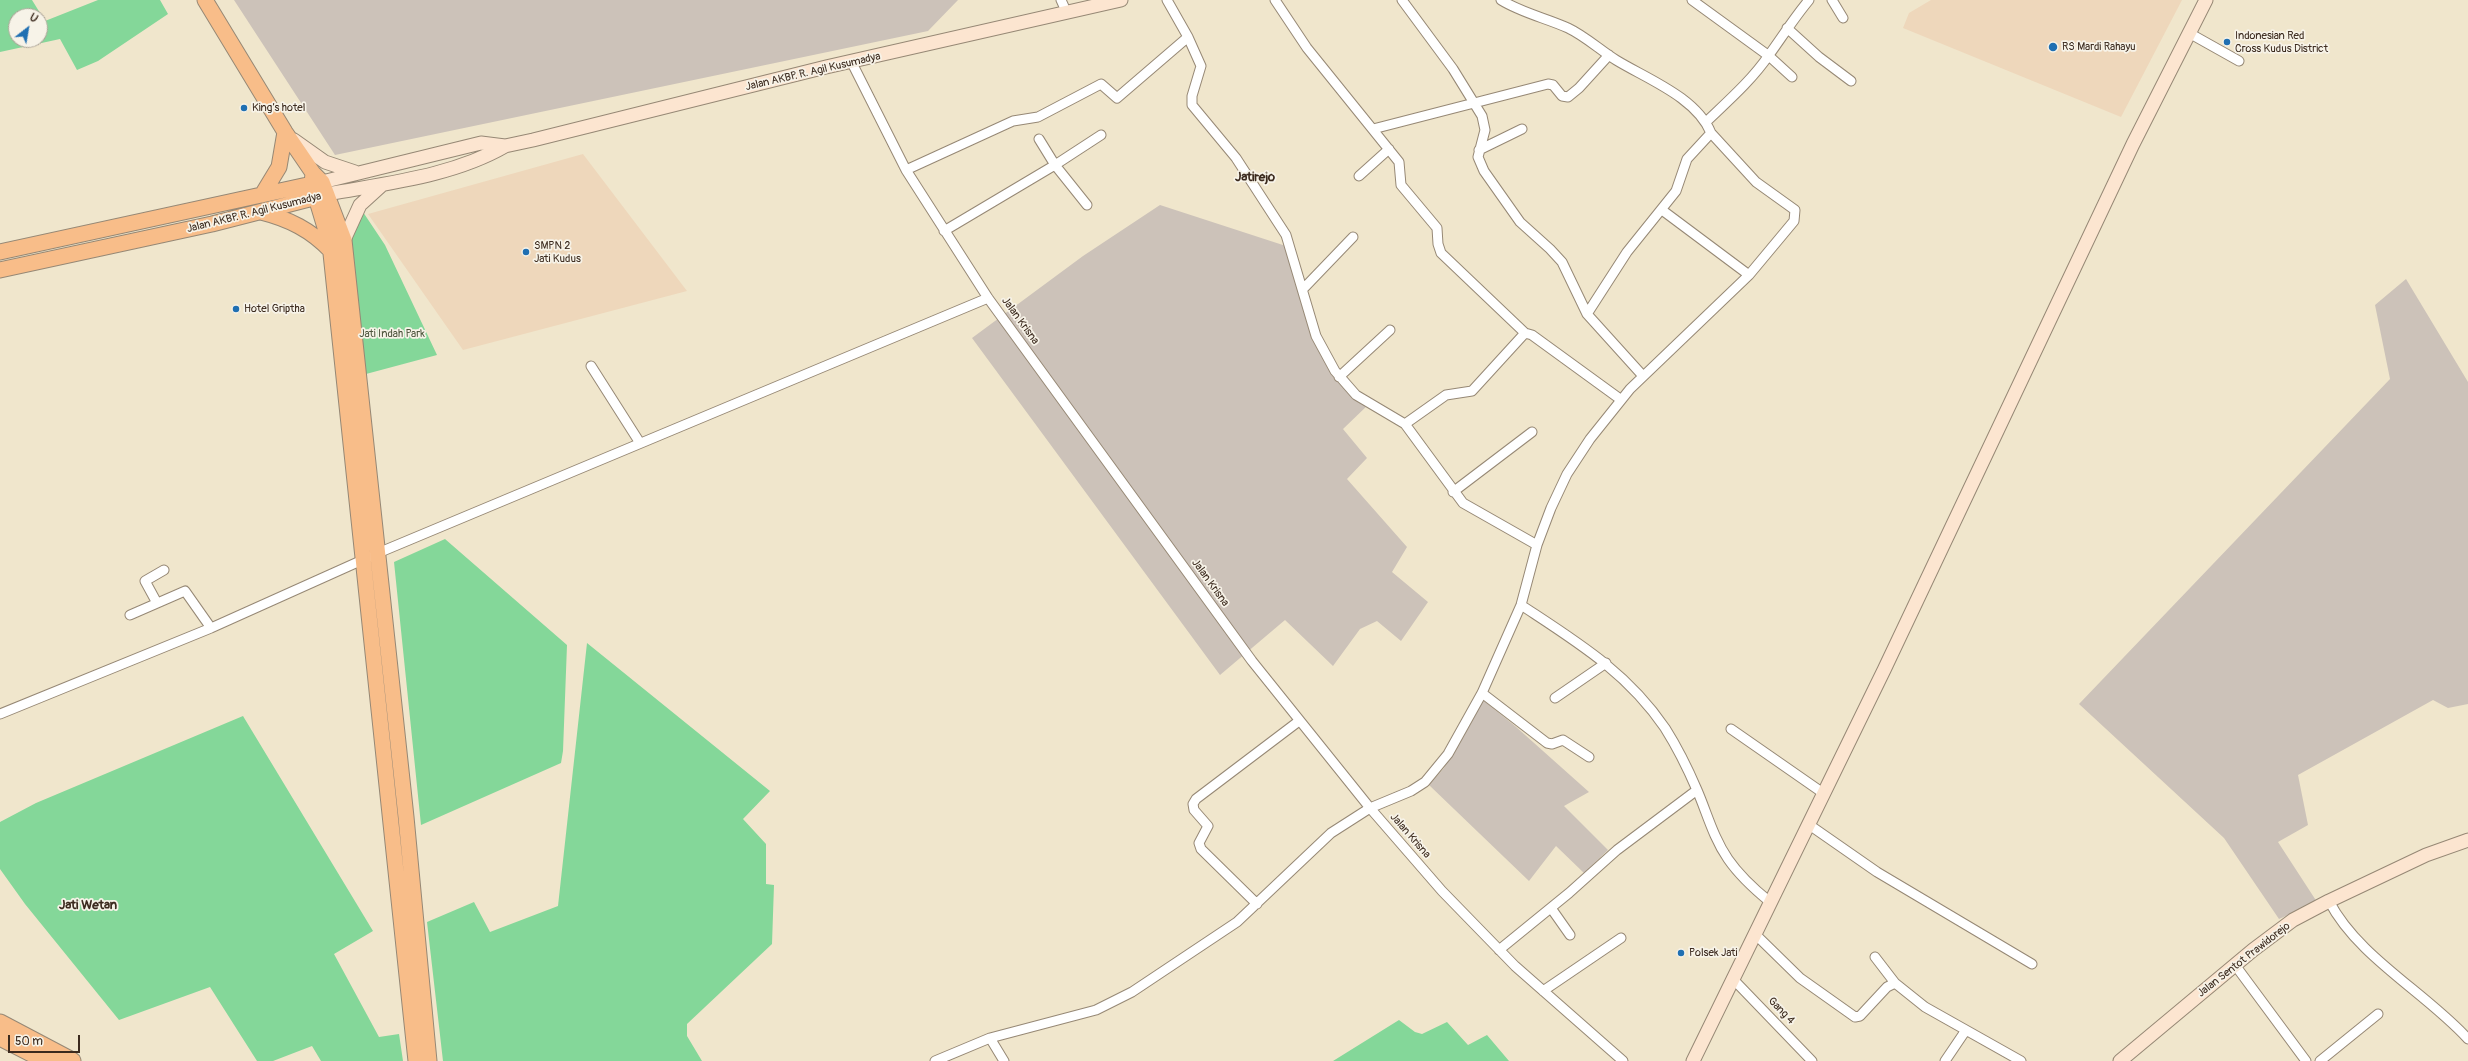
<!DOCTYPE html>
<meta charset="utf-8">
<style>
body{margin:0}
#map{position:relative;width:2468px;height:1061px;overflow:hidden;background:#f0e6cc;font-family:Pangolin,sans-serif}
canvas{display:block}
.north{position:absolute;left:8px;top:8px;width:40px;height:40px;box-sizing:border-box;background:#f7f3e8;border:1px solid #aca397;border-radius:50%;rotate:31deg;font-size:11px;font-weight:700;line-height:16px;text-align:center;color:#3b2a1e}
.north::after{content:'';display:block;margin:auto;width:14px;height:18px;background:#1f6fb2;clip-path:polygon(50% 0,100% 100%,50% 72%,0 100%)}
.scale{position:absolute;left:8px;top:1035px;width:72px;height:18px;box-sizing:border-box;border:2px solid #3b2a1e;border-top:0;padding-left:5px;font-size:12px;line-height:14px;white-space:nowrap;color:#3b2a1e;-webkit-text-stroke:3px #f7f3e8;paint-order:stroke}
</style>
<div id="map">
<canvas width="2468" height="1061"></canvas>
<div class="north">U</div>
<div class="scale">50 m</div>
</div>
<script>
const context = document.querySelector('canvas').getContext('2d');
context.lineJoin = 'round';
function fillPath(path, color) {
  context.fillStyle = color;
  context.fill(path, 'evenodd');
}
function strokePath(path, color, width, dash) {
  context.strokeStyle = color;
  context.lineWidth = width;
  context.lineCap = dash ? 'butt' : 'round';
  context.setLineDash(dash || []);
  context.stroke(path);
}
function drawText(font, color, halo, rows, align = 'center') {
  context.font = font + ' Pangolin,sans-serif';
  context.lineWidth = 3.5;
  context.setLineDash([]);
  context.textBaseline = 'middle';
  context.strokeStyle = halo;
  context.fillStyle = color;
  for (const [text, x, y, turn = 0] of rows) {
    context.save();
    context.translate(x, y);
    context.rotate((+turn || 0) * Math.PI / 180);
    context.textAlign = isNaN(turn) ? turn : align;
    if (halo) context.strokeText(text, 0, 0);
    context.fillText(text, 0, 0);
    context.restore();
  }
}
fillPath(new Path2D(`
 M1931,0H2182L2121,117L1903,28L1909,13Z
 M583,154L687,291L463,350L368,214Z`), '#eed7bb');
fillPath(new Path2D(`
 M234,0H958L928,31L335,155Z
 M1160,205L1289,247L1319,349L1369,404L1343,429L1367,458L1347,479L1407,547L1392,572L1428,602L1401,641L1377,621L1360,629L1333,666L1285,620L1220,675L972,338L1083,256Z
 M2406,279L2468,382V704L2448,708L2433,700L2298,775L2308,825L2278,842L2317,902L2279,919L2224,838L2079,704L2390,379L2375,305Z
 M1483,700L1515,726L1589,792L1564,806L1608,850L1584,873L1556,846L1529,881L1429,785L1444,768Z`), '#ccc2b9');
fillPath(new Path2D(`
 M0,0H32L45,21L98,0H160L168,14L98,61L77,70L60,39L0,52ZM16,16H40V40H16Z
 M363,212L385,245L437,355L366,374L349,246L353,224Z
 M445,539L567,645L563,751L561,763L421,825L394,562Z
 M587,643L770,791L743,819L766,844V884L774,885L772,944L687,1024V1036L702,1061H443L427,922L474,902L490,932L558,906Z
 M243,716L373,931L334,954L379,1037L399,1034L403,1061H321L312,1046L273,1061H257L210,987L119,1020L25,904L0,869V822L36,803Z
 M1399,1020L1415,1032L1422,1034L1447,1022L1468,1045L1487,1035L1509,1061H1333Z`), '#84d799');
const street = new Path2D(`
 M1061,0L1066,11
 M1167,0L1188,37L1201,66L1192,96V105L1236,158L1286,235L1316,336L1335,371L1356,395L1405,424L1463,503L1537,545
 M1275,0L1307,48L1399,162L1401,185L1437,228L1438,244L1441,253L1525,333L1472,391L1446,395L1405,424
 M1402,0L1453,69L1482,116L1485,130L1478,157L1484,171L1520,222L1550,249L1562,262L1587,314L1643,376
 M1692,0L1769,56L1792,77
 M1832,0L1843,18
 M1787,28L1819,57L1851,81
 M2189,33L2239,61
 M851,61L906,170L988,298L1252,661L1370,808L1442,891L1515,966L1623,1061
 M1706,122C1728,101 1752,80 1769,55C1782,37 1794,18 1809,0
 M1373,129L1548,84L1553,85L1562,96L1568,97L1579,88L1609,55
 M1039,139L1055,165L1087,205
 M1479,150L1522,129
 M906,170L1013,121L1038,117L1101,84L1117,98L1188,37
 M1359,176L1389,149
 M1662,210L1749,275
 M944,231L1055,165L1101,135
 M1304,288L1353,237
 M1587,314L1627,252L1676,191L1687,159L1711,133
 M1525,333L1532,335L1620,399
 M591,366L640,443
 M1339,377L1390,330
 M1453,492L1532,432
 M157,603L145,581L164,570
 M1521,605C1577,642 1627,672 1665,728C1677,747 1688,769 1697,790C1707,813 1713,837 1728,859C1739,875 1754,889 1770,902
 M130,615L185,591L211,628
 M1482,693L1547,743L1552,744L1563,740L1589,757
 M1555,698L1606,663
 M0,714L211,628L378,553L988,298
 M1731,729L1823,793
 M1808,824L1877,872L2032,964
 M2329,901C2358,957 2425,992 2468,1039
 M1257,904L1201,849L1199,843L1208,826L1194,810L1193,804L1196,799L1299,721
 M1551,908L1570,935
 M1754,933L1800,978L1855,1017L1860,1016L1887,987L1895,983L1925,1007L2021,1061
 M1499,950L1569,893L1617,850L1697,790
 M1875,957L1895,983
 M2235,965L2306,1061
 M1732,978L1812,1061
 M1543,991L1621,938
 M990,1038L1004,1061
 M935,1061L990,1038L1096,1010L1132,992L1237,922L1331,833L1370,808L1411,791L1425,782L1448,754L1482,693L1521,605L1537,545L1551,508L1567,474L1590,439L1630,389L1749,275L1794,221L1795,210L1756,182L1711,133C1696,97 1647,79 1616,60C1600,50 1585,36 1568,28C1546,18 1522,13 1501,0
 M1945,1061L1966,1030
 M2320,1061L2378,1014`);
const secondary = new Path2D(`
 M294,140L325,162L355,172
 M322,182L481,143L505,146L533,140L826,67L1121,0
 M328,194C387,183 453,176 505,146
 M344,240L360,205L382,185
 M1693,1061L1884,670L2133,144L2206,0
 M2120,1061L2253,950L2293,920L2329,901L2426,855L2468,840`);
const primary = new Path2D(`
 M205,0L285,132L313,173L322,182L344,240L406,817L429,1061
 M313,173L312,184L330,244L416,1061
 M262,195L279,167L285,132
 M261,212C289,219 311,230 331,251
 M0,252L321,182
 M0,270L212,224L325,195`);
const highway = new Path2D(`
 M0,1023L72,1061
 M0,1037L47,1061`);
strokePath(street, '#968875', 11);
strokePath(secondary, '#968875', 15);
strokePath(primary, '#968875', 17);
strokePath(highway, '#968875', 19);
strokePath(street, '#fff', 9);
strokePath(secondary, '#fce5d0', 13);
strokePath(primary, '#f8bd89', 15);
strokePath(highway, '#f8bd89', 17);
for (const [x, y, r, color] of [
 [2227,42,4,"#1f6fb2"],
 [2053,47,5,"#1f6fb2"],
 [244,108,4,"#1f6fb2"],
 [526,252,4,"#1f6fb2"],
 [236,309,4,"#1f6fb2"],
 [1681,953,4,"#1f6fb2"]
]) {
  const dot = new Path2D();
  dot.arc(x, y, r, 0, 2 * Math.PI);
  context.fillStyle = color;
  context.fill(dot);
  strokePath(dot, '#f7f3e8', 1.5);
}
drawText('11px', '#3b2a1e', '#f7f3e8', [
 ["Indonesian Red",2235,36],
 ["Cross Kudus District",2235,49],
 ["RS Mardi Rahayu",2062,47],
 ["King’s hotel",252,108],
 ["SMPN 2",534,246],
 ["Jati Kudus",534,259],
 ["Hotel Griptha",244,309],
 ["Polsek Jati",1689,953]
], 'left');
drawText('11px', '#3b2a1e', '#f7f3e8', [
 ["Jalan AKBP. R. Agil Kusumadya",813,72,-13],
 ["Jalan AKBP. R. Agil Kusumadya",254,213,-14],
 ["Jalan Krisna",1020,321,54],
 ["Jalan Krisna",1210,583,54],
 ["Jalan Krisna",1410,836,49],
 ["Jalan Sentot Prawidorejo",2244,960,-38],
 ["Gang 4",1781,1011,46]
]);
drawText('11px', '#4d553d', '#f7f3e8', [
 ["Jati Indah Park",392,334]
]);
drawText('bold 13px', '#3b2a1e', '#f7f3e8', [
 ["Jatirejo",1255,178],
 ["Jati Wetan",88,906]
]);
</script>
